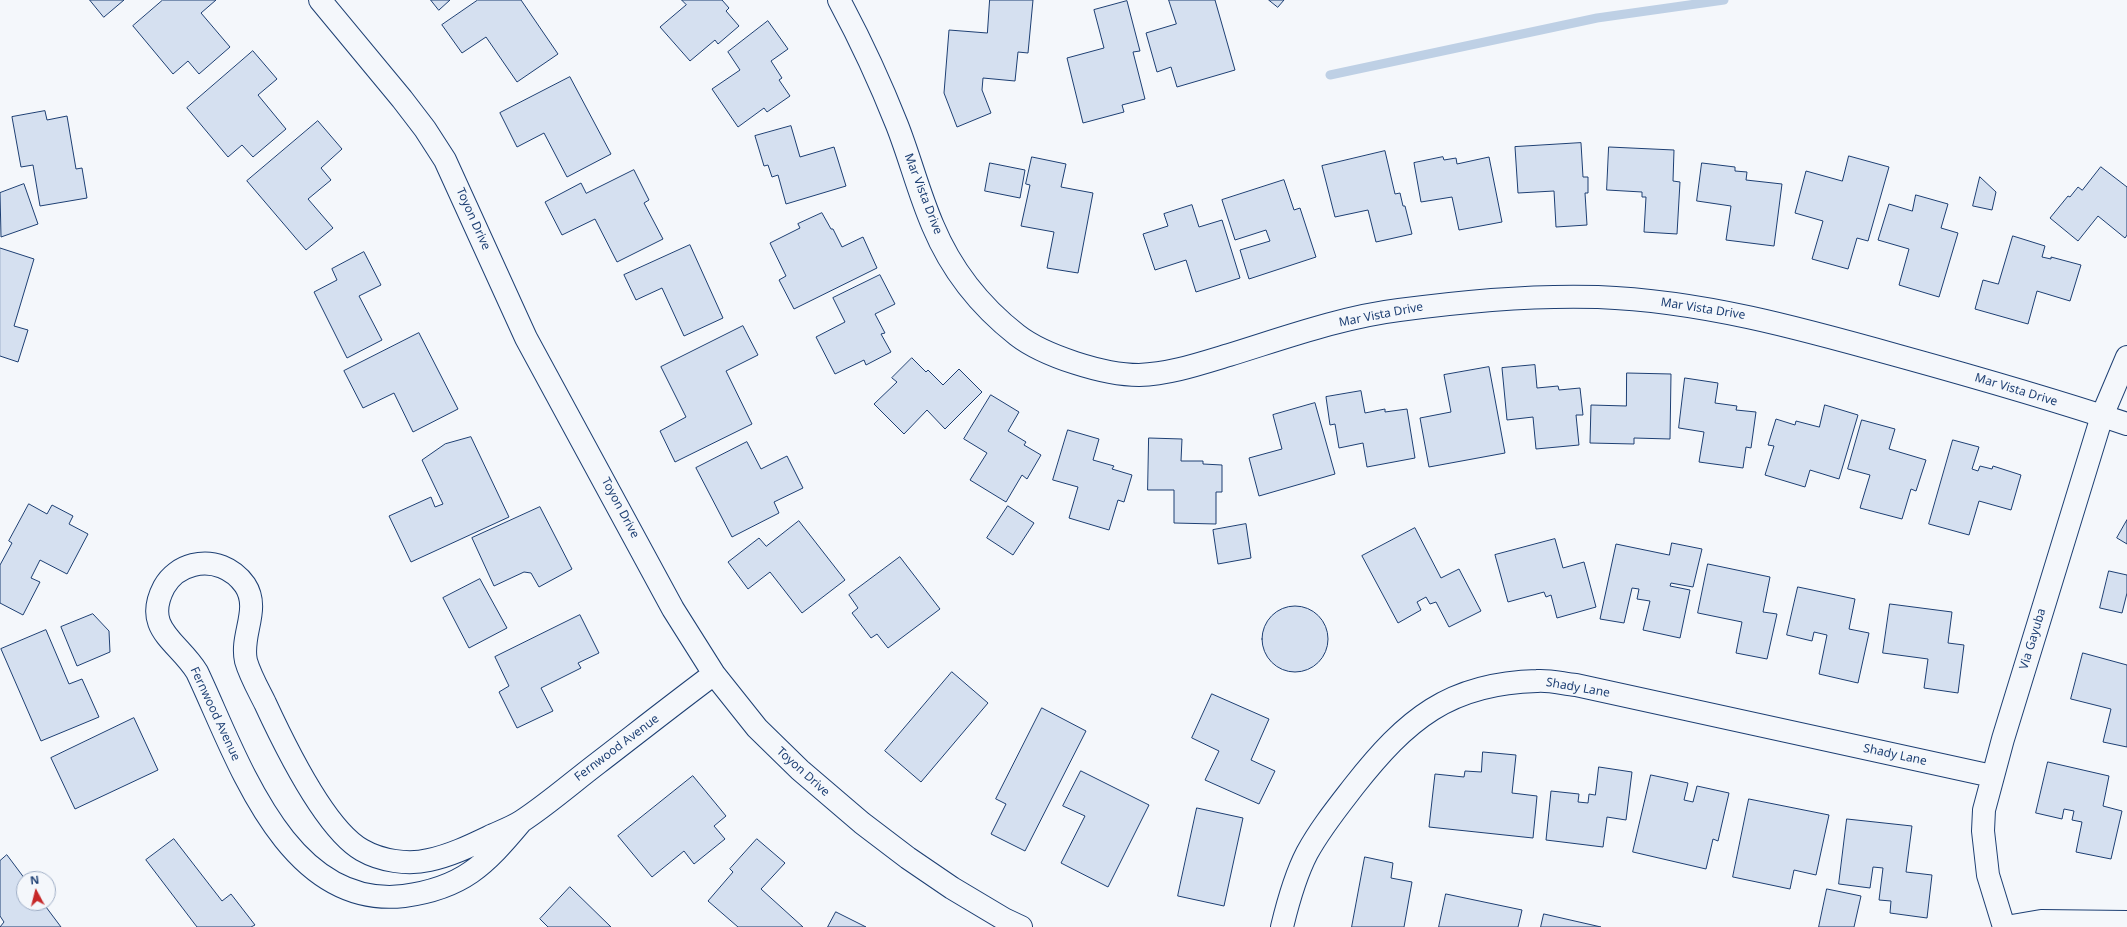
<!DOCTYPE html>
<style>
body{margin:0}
#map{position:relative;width:2127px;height:927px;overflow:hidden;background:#f4f7fb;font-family:"Noto Sans",sans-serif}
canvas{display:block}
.north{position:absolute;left:16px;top:871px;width:40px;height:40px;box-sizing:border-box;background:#f4f7fb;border:1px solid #9eadc5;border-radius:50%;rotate:353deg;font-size:11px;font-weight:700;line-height:16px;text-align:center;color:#1d3f73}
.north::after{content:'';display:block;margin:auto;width:14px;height:18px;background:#c62828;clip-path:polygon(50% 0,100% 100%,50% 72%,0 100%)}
</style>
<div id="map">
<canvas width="2127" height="927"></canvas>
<div class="north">N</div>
</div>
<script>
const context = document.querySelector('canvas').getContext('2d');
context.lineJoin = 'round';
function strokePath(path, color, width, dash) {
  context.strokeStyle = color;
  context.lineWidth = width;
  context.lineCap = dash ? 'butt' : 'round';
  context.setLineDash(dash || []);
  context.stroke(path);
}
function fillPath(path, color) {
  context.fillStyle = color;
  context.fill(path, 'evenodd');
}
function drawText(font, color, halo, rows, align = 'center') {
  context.font = font + ' "Noto Sans",sans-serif';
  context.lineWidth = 3;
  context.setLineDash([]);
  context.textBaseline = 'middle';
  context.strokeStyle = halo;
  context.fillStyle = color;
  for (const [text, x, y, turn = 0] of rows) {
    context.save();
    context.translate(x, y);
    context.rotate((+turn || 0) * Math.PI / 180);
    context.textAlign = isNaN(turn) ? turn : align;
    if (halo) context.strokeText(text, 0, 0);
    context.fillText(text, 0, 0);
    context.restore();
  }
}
strokePath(new Path2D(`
 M1330,75L1597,18L1724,0`), '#bed0e5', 9);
const building = new Path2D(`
 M90,0H124L104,17Z
 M163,0H216L201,13L230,47L199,74L188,61L173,74L133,26Z
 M431,0H450L439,10Z
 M478,0H521L558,54L517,82L486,37L462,53L442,25Z
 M682,0H722L729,8L726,11L739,26L718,44L715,40L690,61L660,27L686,5Z
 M990,0H1033L1028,53L1018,52L1015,81L983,78L982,90L991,113L957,127L944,93L949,30L987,33Z
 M1169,0H1215L1235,70L1177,87L1171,67L1157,72L1146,33L1176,24Z
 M1269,0H1284L1278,7Z
 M1127,1L1140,51L1133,52L1145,99L1122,105L1124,112L1083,123L1067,58L1104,48L1094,10Z
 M768,21L788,49L771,61L782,78L779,80L790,96L767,112L764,108L738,127L712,89L740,70L728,52Z
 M253,51L277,79L258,95L286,129L253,157L242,145L228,157L187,108Z
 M570,77L611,154L567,177L544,133L517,147L500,113Z
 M45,111L47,120L67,116L76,169L82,168L87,198L40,206L33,165L21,167L12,117Z
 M318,121L342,149L321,168L331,180L308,199L333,228L306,250L247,181Z
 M791,126L800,157L834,147L846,186L786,204L778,175L772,177L768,165L764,166L755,136Z
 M1581,143L1583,177H1588V193H1585L1587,225L1556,227L1554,191L1518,193L1515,147Z
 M1609,147L1674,150L1673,181L1680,182L1677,234L1644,232L1646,197H1642V192L1607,190Z
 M1385,151L1395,194L1400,193L1403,206H1405L1412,234L1376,242L1368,210L1335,217L1322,166Z
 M1849,156L1889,167L1868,241L1857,238L1848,269L1812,259L1823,221L1795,213L1806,171L1842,181Z
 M1032,157L1066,164L1061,187L1093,193L1078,273L1047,268L1054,232L1021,226L1030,185L1026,184Z
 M1443,157L1444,160L1456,158L1457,164L1489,157L1502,222L1459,230L1452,197L1421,202L1414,163Z
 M990,163L1025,170L1020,198L985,191Z
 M1702,163L1735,167V171L1747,172L1746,180L1782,184L1774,246L1726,240L1731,206L1697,201Z
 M2101,167L2127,187V235L2125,238L2098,216L2078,241L2050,218L2068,196L2070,197L2078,187L2082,190Z
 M634,170L649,200L644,203L663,239L617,262L595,219L562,235L545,202L581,183L586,193Z
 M1980,177L1996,192L1992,210L1973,206Z
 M1284,180L1294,210L1300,208L1316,257L1249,279L1240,250L1270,241L1266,230L1235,240L1222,200Z
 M24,184L38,224L1,237L0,193Z
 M1916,195L1948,204L1941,228L1958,233L1939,297L1899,285L1909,249L1878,240L1889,204L1912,211Z
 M1192,205L1199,227L1222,220L1240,278L1196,292L1186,260L1155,270L1143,234L1168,226L1164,214Z
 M822,213L831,229H833L842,247L863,237L877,268L794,309L779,280L786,276L770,243L800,228L798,224Z
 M2013,236L2045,246L2042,257L2051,259V257L2081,265L2070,301L2037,291L2028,324L1975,309L1983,280L1998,284Z
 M690,245L723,318L684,336L662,288L636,300L624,275Z
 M0,248L34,259L14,326L28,330L18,362L0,356Z
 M364,252L381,285L359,296L382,340L347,358L314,292L337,280L332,269Z
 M880,275L895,304L875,314L885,333L881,334L891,352L866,365L864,360L835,374L816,337L845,322L833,298Z
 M743,326L758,355L726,371L752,424L675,462L660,431L686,417L661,367Z
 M419,333L458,409L413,432L394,393L363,408L344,371Z
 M912,358L926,372L928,370L943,385L959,369L982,392L945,429L927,410L904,434L874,404L897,382L892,378Z
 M1535,365L1537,388L1558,386L1559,390L1580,388L1583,415H1576L1579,445L1536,449L1533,417L1507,420L1502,368Z
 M1489,367L1505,453L1429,467L1420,418L1451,412L1444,375Z
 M1627,373L1671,374L1670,439L1634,438V444L1590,443L1591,405L1626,406Z
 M1685,378L1718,383L1715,403L1737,406L1736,410L1756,412L1751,448L1746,447L1743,468L1699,462L1704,432L1679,428Z
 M1361,391L1365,413L1385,409V412L1407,409L1415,458L1367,467L1363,443L1339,448L1335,424L1330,425L1326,397Z
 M991,395L1019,412L1008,431L1026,442L1024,445L1041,455L1027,479L1022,475L1006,502L970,480L987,453L964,439Z
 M1315,403L1335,474L1259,496L1249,458L1282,449L1273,415Z
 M1825,405L1858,415L1839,479L1810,470L1805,487L1765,475L1774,446L1768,445L1776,419L1795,425L1796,421L1819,427Z
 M1862,420L1895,429L1889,449L1926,460L1916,491L1911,489L1902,519L1860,508L1870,475L1848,469Z
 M1068,430L1099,439L1093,460L1114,466L1112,469L1132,475L1124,502L1118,500L1109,530L1069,518L1078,487L1053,480Z
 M471,437L509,517L411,562L389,516L431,497L435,507L443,504L422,460L445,444Z
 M1149,438L1182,439L1181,461H1203V464L1222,465V492H1216V524L1174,523V490H1148Z
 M1953,440L1979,447L1972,469L1978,471L1980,466L1992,469L1993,466L2021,475L2011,510L1979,501L1969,535L1929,524Z
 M747,442L761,469L787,456L803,488L774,502L779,513L732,537L696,468Z
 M29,504L47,514L52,505L73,516L69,524L88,534L67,574L40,560L31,578L40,582L23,615L0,603V565L12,543L9,541Z
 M1008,506L1034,523L1013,555L987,538Z
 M540,507L572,569L539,587L531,573L524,572L494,586L472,538Z
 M2127,520V544L2117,538Z
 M799,521L845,580L802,613L770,572L748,589L728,562L759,538L766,546Z
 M1246,524L1251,558L1218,564L1213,530Z
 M1415,528L1441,578L1459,569L1481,611L1449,627L1436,602L1430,604L1426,597L1417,602L1421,610L1398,623L1362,556Z
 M1555,539L1563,568L1584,562L1596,607L1557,618L1551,595L1546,597L1544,592L1508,602L1495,555Z
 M1672,543L1702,549L1693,587L1671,583L1670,586L1690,590L1680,638L1643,630L1650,601L1637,599L1639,589L1632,588L1624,623L1600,619L1616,544L1669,555Z
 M900,557L940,609L888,648L877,634L871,638L852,613L858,608L849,595Z
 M1708,564L1770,577L1763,612L1777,614L1767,659L1736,653L1742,622L1698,613Z
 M2109,571L2127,575V593L2122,613L2100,608Z
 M480,579L507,628L469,648L443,598Z
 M1798,587L1855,599L1849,629L1869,633L1858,683L1819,674L1827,635L1814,632L1812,641L1787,635Z
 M1890,604L1952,612L1948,643L1964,645L1958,693L1924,688L1928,659L1883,653Z
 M1262 639a33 33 0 1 1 66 0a33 33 0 1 1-66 0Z
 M93,614L109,631L110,652L77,666L61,627Z
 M580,615L599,653L578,663L581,668L541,688L553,711L517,728L499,692L509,686L495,657Z
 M46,630L69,684L82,679L99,717L41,741L1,649Z
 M2083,653L2127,665V747L2103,742L2111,709L2071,699Z
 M952,672L988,703L921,782L885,751Z
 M1212,694L1269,719L1251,760L1275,771L1259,804L1205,780L1219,751L1192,738Z
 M1042,708L1086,731L1025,851L991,834L1006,804L996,799Z
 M134,718L158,770L75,809L51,758Z
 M1483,752L1516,755L1512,793L1537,796L1533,838L1429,827L1435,774L1464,777L1465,771L1481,772Z
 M2048,762L2109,776L2103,806L2122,811L2111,859L2076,852L2082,822L2072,820L2074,811L2064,809L2062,819L2036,813Z
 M1599,767L1632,772L1626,820L1607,817L1603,847L1546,840L1551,791L1579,794L1578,802L1588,803L1589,794L1595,795Z
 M1081,771L1149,805L1108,887L1061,863L1085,816L1063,806Z
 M1651,775L1688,783L1684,800L1693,802L1697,786L1729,793L1718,841L1713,839L1706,869L1633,852Z
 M693,776L726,816L714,826L725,839L694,864L684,851L652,877L618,836Z
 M1749,799L1829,815L1816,875L1794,870L1790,889L1733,877Z
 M1197,808L1243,818L1224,906L1178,896Z
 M1847,819L1912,826L1906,872L1932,875L1927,918L1890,913L1891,901L1879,900L1883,868L1873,867L1870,888L1839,884Z
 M174,839L222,901L231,894L255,925L251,927H197L146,860Z
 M757,839L785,863L761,889L803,927H738L708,901L733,872L730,869Z
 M7,855L25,879L24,903H43L61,927H0L4,922L0,916V861Z
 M1365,857L1393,863L1391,878L1412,882L1404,927H1352Z
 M570,887L611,927H548L540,919Z
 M1827,889L1861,896L1854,927H1819Z
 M1446,894L1522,910L1518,927H1439Z
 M836,912L866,927H828Z
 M1544,914L1601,927H1541Z`);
fillPath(building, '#d5e0f0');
strokePath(building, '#1d3f73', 1);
const minor = new Path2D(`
 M320,0L402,99L425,129L445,160L526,338L673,609L714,674L757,728L800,770L862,823L908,858L952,888L1004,919L1021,927
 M521,822C485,865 463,888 404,896C285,910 237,756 197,672C178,641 142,629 164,587C170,576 181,568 193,565C213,560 233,568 245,585C261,609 240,635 246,661C250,675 258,689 265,703C283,742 325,829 362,850C381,861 408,865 429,860C452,855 472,845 493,835C502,831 513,827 522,821C548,804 573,782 598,763C637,733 675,703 714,674
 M1282,927C1288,902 1295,876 1307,853C1320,829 1337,808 1354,786C1406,720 1449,683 1537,681C1550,680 1564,684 1576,685L1992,776
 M2004,927L1988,875L1983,831L1984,810L2003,739L2102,416L2127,357
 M2006,927L2041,921L2127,922`);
const tertiary = new Path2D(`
 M839,0C861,41 880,82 897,125C910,158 919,194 933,226C951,269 980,306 1017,335C1044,356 1104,375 1139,375C1170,374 1199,364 1229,355C1284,338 1342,317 1399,310C1465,301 1532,295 1598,297C1702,301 1799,328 1899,356C1975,377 2052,399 2127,424`);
strokePath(minor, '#1d3f73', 24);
strokePath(tertiary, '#1d3f73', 24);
strokePath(minor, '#f4f7fb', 22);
strokePath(tertiary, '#f4f7fb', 22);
drawText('12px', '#1d3f73', '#f4f7fb', [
 ["Mar Vista Drive",923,194,69],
 ["Toyon Drive",473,219,66],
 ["Mar Vista Drive",1703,309,9],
 ["Mar Vista Drive",1381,315,-11],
 ["Mar Vista Drive",2016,390,17],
 ["Toyon Drive",620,508,62],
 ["Via Gayuba",2033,639,-73],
 ["Shady Lane",1578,688,10],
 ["Fernwood Avenue",215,714,65],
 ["Fernwood Avenue",617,748,-37],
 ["Shady Lane",1895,755,12],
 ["Toyon Drive",803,772,42]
]);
</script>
